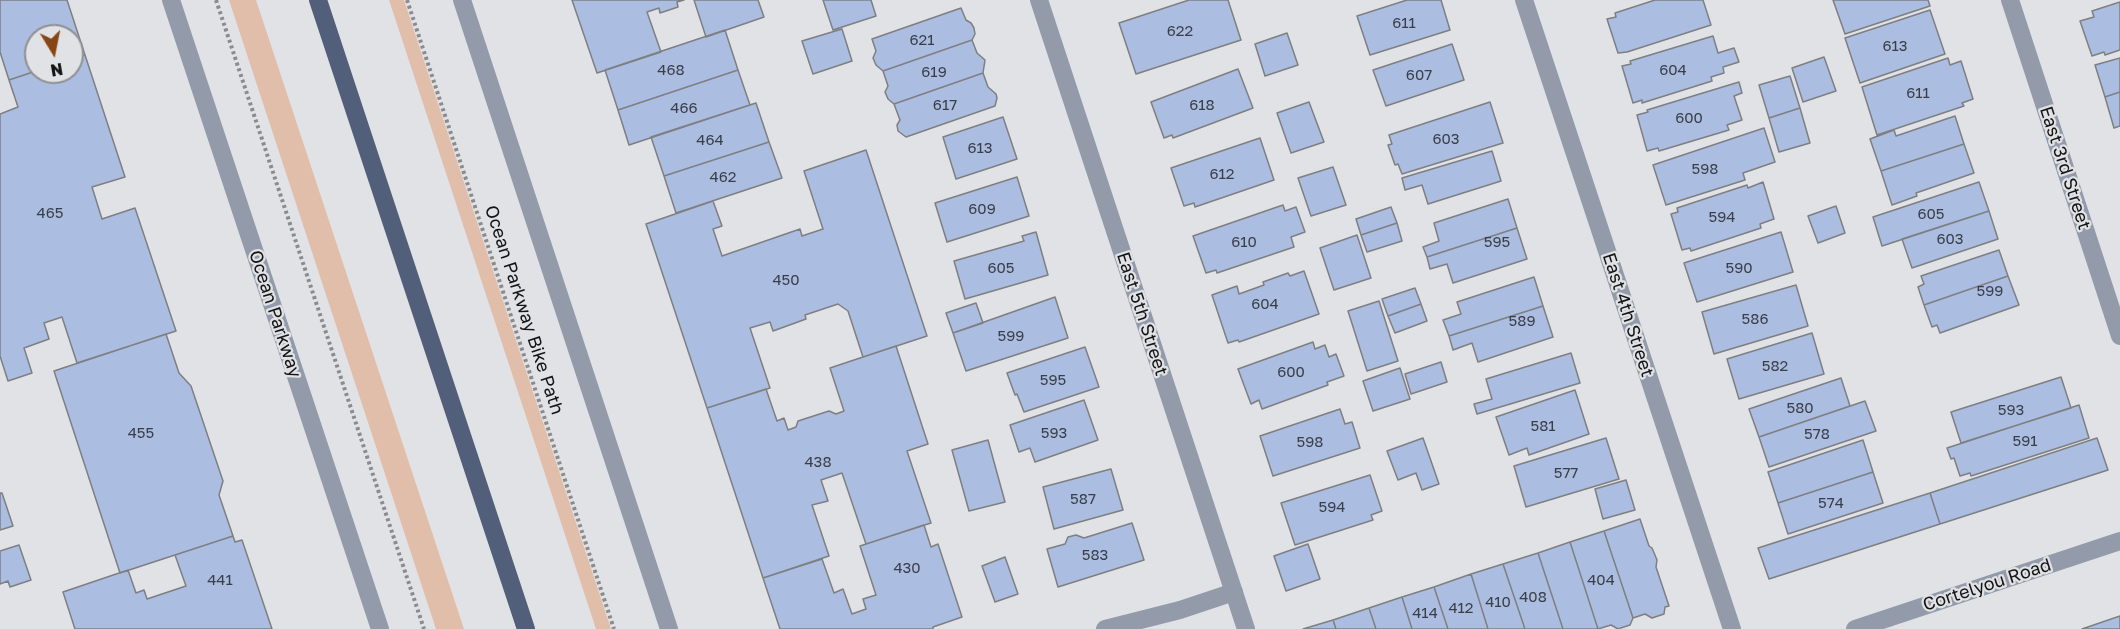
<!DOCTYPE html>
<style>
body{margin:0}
#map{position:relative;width:2120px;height:629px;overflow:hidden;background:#e1e2e5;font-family:"Golos Text",sans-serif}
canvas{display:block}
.north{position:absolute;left:24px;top:24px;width:60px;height:60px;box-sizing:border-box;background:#e1e2e5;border:2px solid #8f9092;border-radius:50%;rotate:170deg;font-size:16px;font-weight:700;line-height:24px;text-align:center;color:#141415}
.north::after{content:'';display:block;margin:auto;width:21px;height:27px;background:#894615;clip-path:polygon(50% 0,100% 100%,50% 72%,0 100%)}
</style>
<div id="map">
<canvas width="2120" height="629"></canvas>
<div class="north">N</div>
</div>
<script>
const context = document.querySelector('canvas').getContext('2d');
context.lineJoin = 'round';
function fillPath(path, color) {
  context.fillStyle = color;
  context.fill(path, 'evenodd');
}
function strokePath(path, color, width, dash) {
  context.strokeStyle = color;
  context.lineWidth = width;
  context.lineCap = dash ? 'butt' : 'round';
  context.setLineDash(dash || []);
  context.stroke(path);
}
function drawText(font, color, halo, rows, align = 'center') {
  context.font = font + ' "Golos Text",sans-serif';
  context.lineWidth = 4.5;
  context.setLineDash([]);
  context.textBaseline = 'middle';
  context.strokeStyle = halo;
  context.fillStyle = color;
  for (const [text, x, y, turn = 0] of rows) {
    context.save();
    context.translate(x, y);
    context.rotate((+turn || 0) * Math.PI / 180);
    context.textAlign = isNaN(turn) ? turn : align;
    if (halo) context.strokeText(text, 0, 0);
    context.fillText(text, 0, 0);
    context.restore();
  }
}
fillPath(new Path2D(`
 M229,0H256L464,629H436Z
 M389,0H404L611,629H596Z`), '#e1beaa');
const building = new Path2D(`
 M0,0H67L85,55L72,59V36H36V71L9,80L0,52Z
 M572,0H684L677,2L678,7L660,13L659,8L647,12L661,52L597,73Z
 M694,0H758L764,17L706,37Z
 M823,0H871L876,16L833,30Z
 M1189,0H1228L1241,40L1136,74L1119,23Z
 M1407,0H1441L1450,30L1370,55L1357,16Z
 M1655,0H1703L1711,25L1627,52L1618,53L1607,19L1616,17L1615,13Z
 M1833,0H1928L1930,6L1845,34Z
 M2120,2V50L2105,55L2104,52L2092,56L2080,21L2094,17L2092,11Z
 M961,8L966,20L971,23L974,28L975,34L972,40L883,71L876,65L873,58L876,51L872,39Z
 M1930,10L1945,54L1860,83L1845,38Z
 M842,29L852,61L813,74L802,41Z
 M725,30L738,70L618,110L605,70Z
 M1287,33L1298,65L1265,76L1255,44Z
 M1713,36L1718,53L1734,48L1739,62L1723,67L1724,73L1711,77L1712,81L1642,103V100L1633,103L1622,66L1631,64L1630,61Z
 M972,40L977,53L985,60L983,73L894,104L888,99L885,92L888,86L883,71Z
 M1452,44L1464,80L1386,106L1373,70Z
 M85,55L125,177L92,187L102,219L135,208L176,331L77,363L62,317L44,323L49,339L24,348L32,373L8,381L0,356V114L18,107L9,80L36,71L72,72V59Z
 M1824,57L1836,91L1803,102L1792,68Z
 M1948,58L1950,65L1961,61L1973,99L1962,103L1964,106L1877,135L1862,87Z
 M2120,58V92L2105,97L2095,65Z
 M1238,69L1253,108L1173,138L1172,135L1164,138L1151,102Z
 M738,70L750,105L629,145L618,110Z
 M983,73L988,87L996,94L997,98L995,106L906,137L898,131L897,125L900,120L894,104Z
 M1790,76L1800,108L1769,118L1759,85Z
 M1739,82L1742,93L1734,96L1742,120L1727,125L1729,130L1659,151L1658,148L1647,151L1637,115L1648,112L1647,110Z
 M2120,92V126L2114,128L2105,97Z
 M1309,102L1324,142L1291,153L1277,113Z
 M1490,102L1503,143L1402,174L1398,164L1395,165L1388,145L1392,144L1389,135Z
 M756,103L769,142L664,176L651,137Z
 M1800,108L1810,143L1779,152L1769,118Z
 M1955,116L1964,144L1881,171L1870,139L1894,130L1896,136Z
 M1003,117L1017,159L956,179L943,137Z
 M1764,128L1775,162L1743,173L1745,180L1666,205L1653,165Z
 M1260,138L1274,180L1195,207L1194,203L1184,206L1171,168Z
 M769,142L782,178L676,213L664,176Z
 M1964,144L1974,173L1916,193L1917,196L1892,205L1881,171Z
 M866,150L927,336L863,357L848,311L838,304L805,315L806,319L773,331L770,322L750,328L770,388L707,408L646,224L713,201L722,226L713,229L722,256L800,229L802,236L823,229L804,171Z
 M1492,151L1501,181L1428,204L1422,185L1405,190L1402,178Z
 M1333,167L1346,205L1311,216L1298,178Z
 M1017,177L1029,216L947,242L935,203Z
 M1763,182L1774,219L1760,224L1761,228L1691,251L1690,248L1682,250L1671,214L1678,212L1677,208L1747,185L1748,188Z
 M1979,182L1989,211L1882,246L1873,217Z
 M1508,199L1517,228L1427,257L1423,247L1439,241L1434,223Z
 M1283,205L1285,211L1296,207L1305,232L1291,237L1294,247L1217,273L1216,270L1206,273L1193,236Z
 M1836,206L1845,233L1818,243L1808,216Z
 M1391,207L1397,223L1361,235L1356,219Z
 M1989,211L1998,239L1912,268L1902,239Z
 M1397,223L1402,241L1367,252L1361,235Z
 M1517,228L1527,259L1453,283L1447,264L1430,269L1427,257Z
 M1036,232L1048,275L965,299L954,261L1024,241L1022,236Z
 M1781,232L1793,272L1697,302L1684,263Z
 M1357,235L1371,278L1334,290L1320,248Z
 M1999,250L2008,276L1924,305L1918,287L1924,284L1921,276Z
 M1304,271L1319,314L1239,342L1238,340L1228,343L1212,295L1237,286L1239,294L1264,285L1263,282L1288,273L1290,276Z
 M2008,276L2019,305L1940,333L1937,325L1932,327L1924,305Z
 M1534,277L1543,306L1449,336L1443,320L1461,314L1457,302Z
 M1796,285L1808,326L1714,354L1702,312Z
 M1415,288L1421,304L1388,316L1382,299Z
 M1055,297L1068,338L966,371L953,333Z
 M1379,301L1398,361L1367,371L1348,311Z
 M976,303L983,323L953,333L946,313Z
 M1421,304L1427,321L1395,333L1388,316Z
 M1543,306L1553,337L1478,362L1472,343L1453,350L1449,336Z
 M1812,333L1824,374L1739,399L1727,359Z
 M166,334L179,373L191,386L223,481L219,495L233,536L120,573L54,371Z
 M1313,342L1315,349L1325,345L1329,357L1336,354L1344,376L1327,382L1328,385L1262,409L1259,400L1251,404L1238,369Z
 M896,346L928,444L907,451L931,523L866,544L842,473L821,480L828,501L812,505L829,556L763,578L707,408L766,389L777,421L784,418L788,430L796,427L798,421L829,411L836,414L844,411L830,368Z
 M1085,347L1099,387L1024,412L1017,394L1015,395L1007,373Z
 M1571,353L1580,383L1477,414L1474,404L1492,399L1486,379Z
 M1441,362L1447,382L1411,394L1405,374Z
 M1400,368L1410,399L1373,411L1363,381Z
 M2061,377L2071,408L1961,443L1951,412Z
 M1841,378L1850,406L1759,437L1749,409Z
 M1575,390L1589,434L1529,455L1527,448L1509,455L1496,417Z
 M1084,400L1098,440L1035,462L1030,448L1019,452L1010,425Z
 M1865,401L1876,431L1769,467L1759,437Z
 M2079,405L2089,438L1971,476L1970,473L1960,476L1954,458L1951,459L1947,448Z
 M1340,409L1345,424L1352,422L1360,448L1273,476L1260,436Z
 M1423,438L1439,484L1422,490L1416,473L1398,480L1387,451Z
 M1606,438L1619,479L1526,507L1514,466Z
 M2097,438L2108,470L1940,524L1930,493Z
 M988,440L1005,502L969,511L952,450Z
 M1863,440L1873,472L1778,503L1768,472Z
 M1111,469L1123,510L1054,529L1043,487Z
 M1873,472L1883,503L1788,534L1778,503Z
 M1370,475L1382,511L1371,515L1373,520L1295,545L1281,503Z
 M1626,480L1635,510L1603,519L1595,489Z
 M0,493H2L13,526L0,530Z
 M1930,493L1940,524L1769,579L1758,548Z
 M1640,519L1649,546L1652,548L1657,560L1656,567L1669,606L1665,607L1664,614L1652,618L1645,614L1633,618L1604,531Z
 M1132,523L1144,560L1058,587L1047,549L1065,544L1068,537L1076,535L1084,538Z
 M924,525L931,547L938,544L962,617L933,627V629H780L763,578L822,559L834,593L843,589L852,614L866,609L863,599L876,595L860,546Z
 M1604,531L1633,618L1630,625L1618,629L1611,625L1598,629L1570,542Z
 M233,536L235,542L242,540L272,629H75L63,592L128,570L136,593L144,590L147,599L186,586L175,555Z
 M1570,542L1598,629H1563L1538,553Z
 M1308,544L1320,579L1286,591L1274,556Z
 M19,545L31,580L10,587L8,581L0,584V551Z
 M1538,553L1563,629H1525L1503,564Z
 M1005,557L1018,594L995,602L982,566Z
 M1503,564L1525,629H1488L1471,574Z
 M1471,574L1488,629H1448L1434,587Z
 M1434,587L1448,629H1412L1402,597Z
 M1402,597L1412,629H1376L1369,608Z
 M1369,608L1376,629H1336L1333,620Z
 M2120,616V629H2082Z
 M1333,620L1336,629H1303Z`);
fillPath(building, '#abbde0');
strokePath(building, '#7e7f82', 1.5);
strokePath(new Path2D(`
 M216,0L424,629
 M407,0L614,629`), '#8a8b8d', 4, [3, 3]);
strokePath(new Path2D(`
 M1105,629L1180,610L1234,592`), '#939baa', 18);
strokePath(new Path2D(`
 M171,0L380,629
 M462,0L669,629
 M1039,0L1246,629
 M1524,0L1732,629
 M2010,0L2120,336
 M1855,629L2120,541`), '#939baa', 18);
strokePath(new Path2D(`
 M318,0L526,629`), '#525f7a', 18);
drawText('15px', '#3a3e48', null, [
 ["611",1404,23],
 ["622",1180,31],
 ["621",922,40],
 ["613",1895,46],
 ["468",671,70],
 ["604",1673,70],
 ["619",934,72],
 ["607",1419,75],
 ["611",1918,93],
 ["617",945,105],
 ["618",1202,105],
 ["466",684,108],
 ["600",1689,118],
 ["603",1446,139],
 ["464",710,140],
 ["613",980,148],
 ["598",1705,169],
 ["612",1222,174],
 ["462",723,177],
 ["609",982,209],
 ["465",50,213],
 ["605",1931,214],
 ["594",1722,217],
 ["603",1950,239],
 ["610",1244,242],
 ["595",1497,242],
 ["605",1001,268],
 ["590",1739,268],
 ["450",786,280],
 ["599",1990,291],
 ["604",1265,304],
 ["586",1755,319],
 ["589",1522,321],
 ["599",1011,336],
 ["582",1775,366],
 ["600",1291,372],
 ["595",1053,380],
 ["580",1800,408],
 ["593",2011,410],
 ["581",1543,426],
 ["455",141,433],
 ["593",1054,433],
 ["578",1817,434],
 ["591",2025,441],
 ["598",1310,442],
 ["438",818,462],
 ["577",1566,473],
 ["587",1083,499],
 ["574",1831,503],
 ["594",1332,507],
 ["583",1095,555],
 ["430",907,568],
 ["441",220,580],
 ["404",1601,580],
 ["408",1533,597],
 ["410",1498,602],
 ["412",1461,608],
 ["414",1425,613]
]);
drawText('18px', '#141415', '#e1e2e5', [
 ["East 3rd Street",2065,168,72],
 ["Ocean Parkway Bike Path",524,310,72],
 ["Ocean Parkway",275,314,72],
 ["East 5th Street",1142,314,72],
 ["East 4th Street",1628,315,72],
 ["Cortelyou Road",1987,585,-18]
]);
</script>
